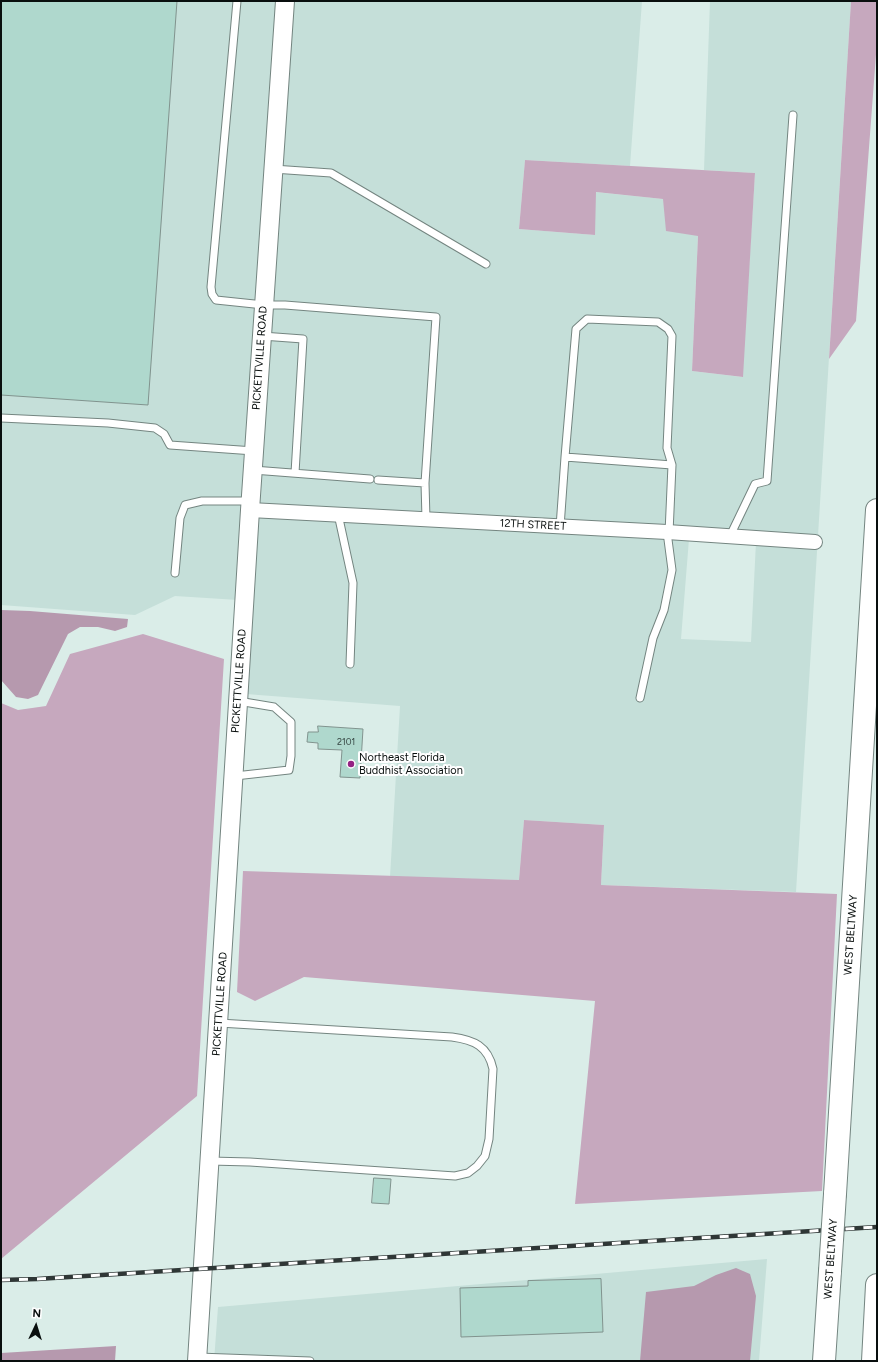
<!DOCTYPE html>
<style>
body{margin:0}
#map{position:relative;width:878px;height:1362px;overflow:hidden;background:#daede8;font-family:Figtree,sans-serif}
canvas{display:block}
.frame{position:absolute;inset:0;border:2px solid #090f0e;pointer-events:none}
.north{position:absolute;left:16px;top:1306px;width:40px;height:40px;-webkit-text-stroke:3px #fff;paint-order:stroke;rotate:4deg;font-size:11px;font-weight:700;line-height:16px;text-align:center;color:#090f0e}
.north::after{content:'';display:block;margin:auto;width:14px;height:18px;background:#090f0e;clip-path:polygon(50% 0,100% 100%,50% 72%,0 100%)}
</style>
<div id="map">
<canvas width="878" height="1362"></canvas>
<div class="frame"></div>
<div class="north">N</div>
</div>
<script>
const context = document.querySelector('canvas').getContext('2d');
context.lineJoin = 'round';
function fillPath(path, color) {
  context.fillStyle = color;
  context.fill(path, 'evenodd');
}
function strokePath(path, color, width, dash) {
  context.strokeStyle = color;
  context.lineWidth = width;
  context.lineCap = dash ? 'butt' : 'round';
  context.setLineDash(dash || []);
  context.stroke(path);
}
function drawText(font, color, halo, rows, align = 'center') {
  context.font = font + ' Figtree,sans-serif';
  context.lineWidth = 4;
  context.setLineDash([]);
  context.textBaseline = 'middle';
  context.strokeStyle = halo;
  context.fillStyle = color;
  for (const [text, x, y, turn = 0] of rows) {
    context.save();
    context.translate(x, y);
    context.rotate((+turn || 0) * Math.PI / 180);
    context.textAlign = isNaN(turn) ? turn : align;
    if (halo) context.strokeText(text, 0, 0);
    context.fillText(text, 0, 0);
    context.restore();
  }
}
fillPath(new Path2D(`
 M1,1H278L238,600L175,596L135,615L1,605Z
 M290,1H642L630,166L525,160L519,229L595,235V192L663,199L698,235L692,371L742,377L755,173L704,170L710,1H851L796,892L601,885L604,825L524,820L519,880L390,877L400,706L246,694ZM689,539L756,542L751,642L681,639Z
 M767,1259L759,1361H214L218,1307Z`), '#c5dfd9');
fillPath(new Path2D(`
 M851,1H877V41L856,321L829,359Z
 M525,160L755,173L743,377L692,371L698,236L666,231L663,199L596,192L595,235L519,229Z
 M143,634L224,659L197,1096L1,1259V703L18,710L46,706L70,654Z
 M524,820L604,825L601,885L837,894L822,1191L575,1204L595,1001L304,977L255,1001L237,992L243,871L519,880Z`), '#c6a8be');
fillPath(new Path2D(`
 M1,610L30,611L128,619L127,627L115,631L98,627H80L68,634L38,695L28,699L16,697L1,680Z
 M736,1268L750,1274L756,1296L750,1361H640L646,1292L694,1286L716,1275Z
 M116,1346L115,1361H1V1353Z`), '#b699ae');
const building = new Path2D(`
 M1,1H177L148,405L1,395Z
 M318,726L363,729L360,778L340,777L342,750L318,749V743L307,742L308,732H318Z
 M374,1178L391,1179L389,1204L372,1203Z
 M601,1279L603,1332L461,1337L460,1288L528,1286V1281Z`);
fillPath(building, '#afd8cd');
strokePath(building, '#81938e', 1);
const service = new Path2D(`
 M237,1L211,287L212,294L216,300L264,305H285L436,317L425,483L426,519
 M273,169L331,173L486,264
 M262,336L303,339L295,473
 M1,418L108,423L155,428L164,434L170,445L254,451
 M565,457L576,329L587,319L658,322L668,329L672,336L667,448L672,465
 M253,470L370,479
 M378,480L425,483
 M338,514L353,583L350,664
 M560,527L565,457L672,465L669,533
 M730,536L755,484L767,481L793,115
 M175,573L180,518L185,505L202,501H250
 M640,698L653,638L664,610L672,570L667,532
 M235,776L289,770L291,756V722L274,707L238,701
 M210,1161L250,1162L455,1176L468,1173L477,1166L485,1156L489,1139L493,1069C488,1046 474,1040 452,1037L219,1023
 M198,1357L310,1361`);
const minor = new Path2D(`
 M250,510L667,532L815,542`);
const tertiary = new Path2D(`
 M197,1361L250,510L285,1`);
const motorway = new Path2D(`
 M835,1194L877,510
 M824,1361L830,1271
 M873,1361L877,1285`);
strokePath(service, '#748580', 9);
strokePath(minor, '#748580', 16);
strokePath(tertiary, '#748580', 20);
strokePath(motorway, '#748580', 24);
strokePath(service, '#fff', 7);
strokePath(minor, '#fff', 14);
strokePath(tertiary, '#fff', 18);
strokePath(motorway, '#fff', 22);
const rail = new Path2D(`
 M1,1280L37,1279L877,1227`);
strokePath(rail, '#2f3736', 4.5);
strokePath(rail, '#fff', 3, [9]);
const motorwayBridge = new Path2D(`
 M830,1271L835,1194`);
strokePath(motorwayBridge, '#748580', 24, []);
strokePath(motorwayBridge, '#fff', 22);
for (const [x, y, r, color] of [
 [351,764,4,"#942383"]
]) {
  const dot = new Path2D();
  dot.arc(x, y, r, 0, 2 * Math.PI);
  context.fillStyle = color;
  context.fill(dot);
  strokePath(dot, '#fff', 1.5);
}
drawText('9px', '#32413e', null, [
 ["2101",346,742]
]);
drawText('11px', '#090f0e', '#fff', [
 ["PICKETTVILLE ROAD",260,358,-86],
 ["12TH STREET",533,525,3],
 ["PICKETTVILLE ROAD",239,681,-86],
 ["WEST BELTWAY",851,935,-86],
 ["PICKETTVILLE ROAD",220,1004,-86],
 ["WEST BELTWAY",831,1259,-86]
]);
drawText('11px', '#090f0e', '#fff', [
 ["Northeast Florida",359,758],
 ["Buddhist Association",359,771]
], 'left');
</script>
